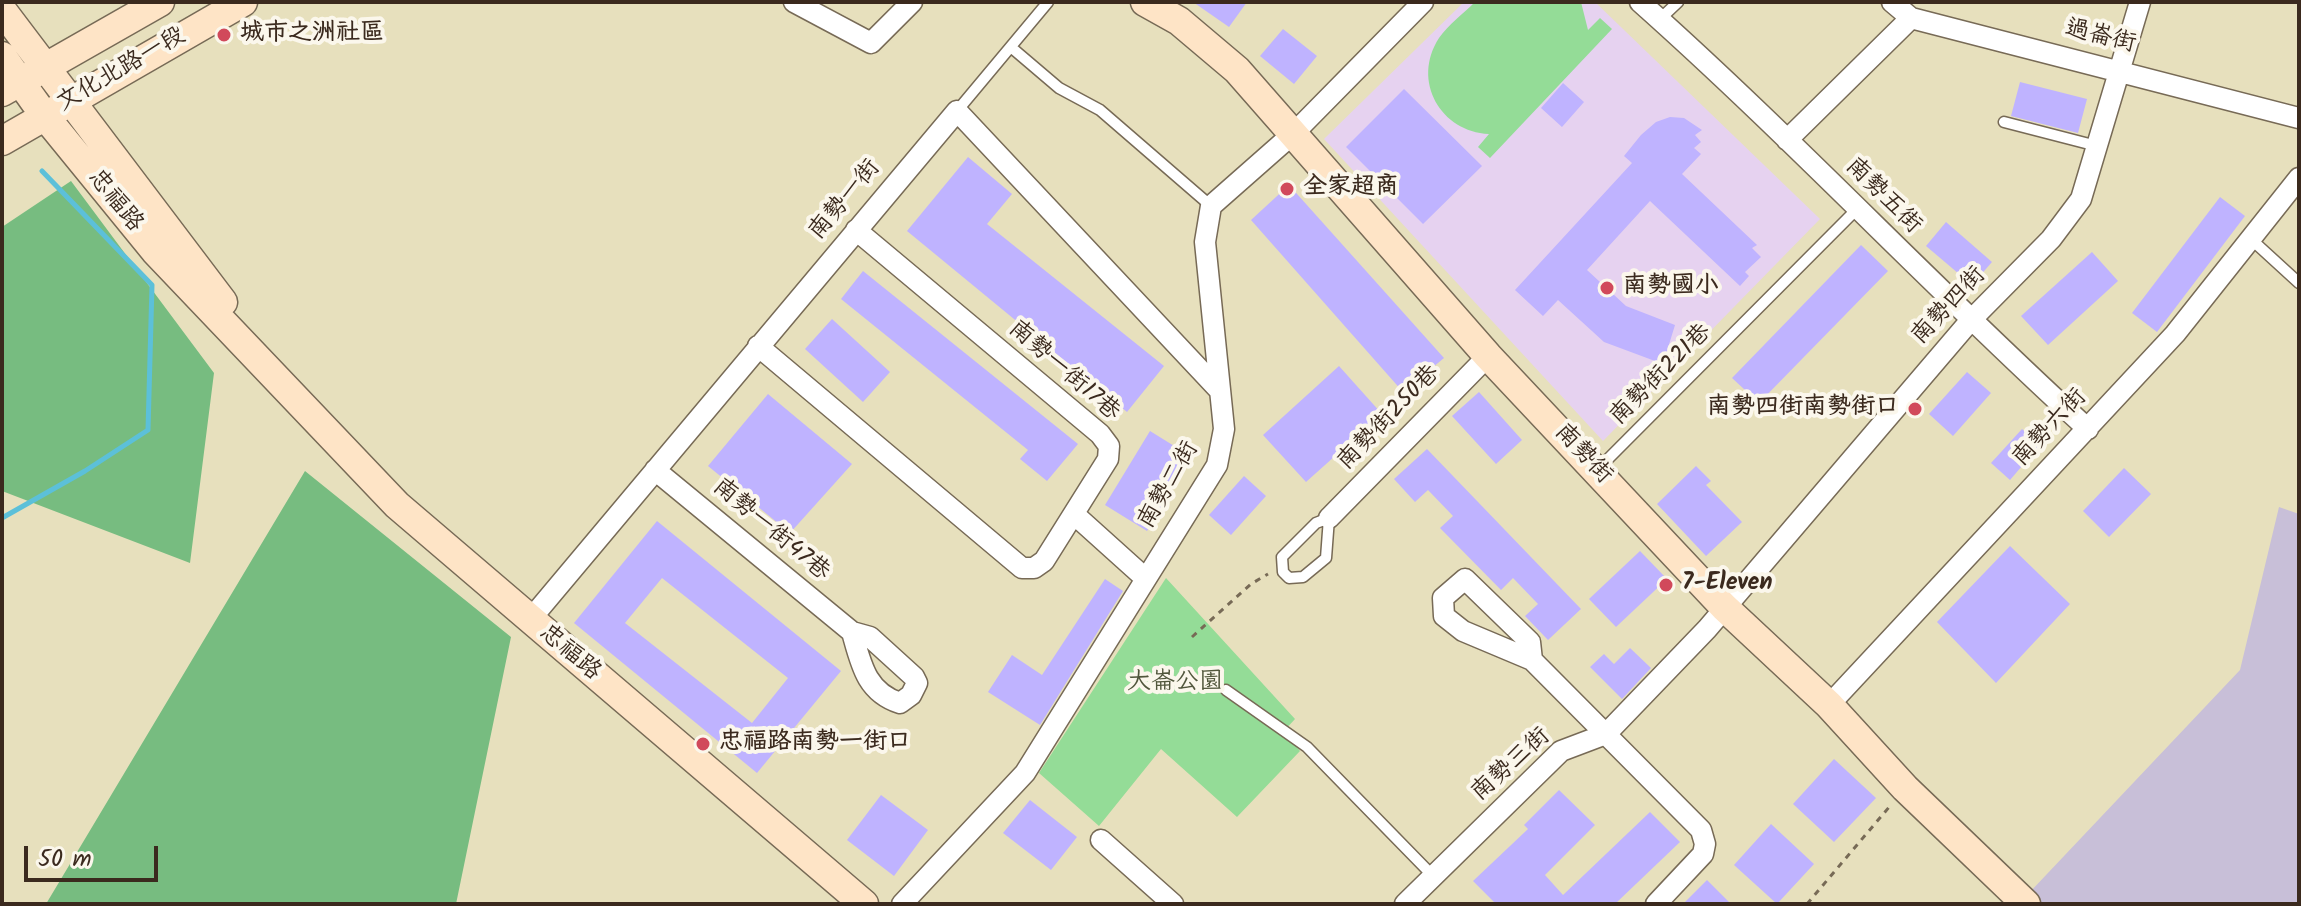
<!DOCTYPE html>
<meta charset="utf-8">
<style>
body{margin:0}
#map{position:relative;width:2301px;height:906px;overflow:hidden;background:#e7e0bd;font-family:Kalam,sans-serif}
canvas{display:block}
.frame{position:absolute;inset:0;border:4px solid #3b2a1e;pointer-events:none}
.scale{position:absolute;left:24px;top:846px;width:134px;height:36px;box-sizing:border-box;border:4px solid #3b2a1e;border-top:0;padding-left:10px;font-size:24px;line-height:28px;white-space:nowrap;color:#3b2a1e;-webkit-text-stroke:6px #fbf7ec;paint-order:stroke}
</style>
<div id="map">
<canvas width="2301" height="906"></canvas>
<div class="frame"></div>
<div class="scale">50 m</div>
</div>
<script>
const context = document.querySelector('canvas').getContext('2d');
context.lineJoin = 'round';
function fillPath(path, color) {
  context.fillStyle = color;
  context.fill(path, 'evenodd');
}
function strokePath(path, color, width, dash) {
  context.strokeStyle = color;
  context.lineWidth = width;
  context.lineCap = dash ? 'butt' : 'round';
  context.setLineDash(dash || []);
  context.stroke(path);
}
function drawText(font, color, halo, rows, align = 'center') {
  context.font = font + ' Kalam,"LXGW WenKai TC",sans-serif';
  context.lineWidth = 8;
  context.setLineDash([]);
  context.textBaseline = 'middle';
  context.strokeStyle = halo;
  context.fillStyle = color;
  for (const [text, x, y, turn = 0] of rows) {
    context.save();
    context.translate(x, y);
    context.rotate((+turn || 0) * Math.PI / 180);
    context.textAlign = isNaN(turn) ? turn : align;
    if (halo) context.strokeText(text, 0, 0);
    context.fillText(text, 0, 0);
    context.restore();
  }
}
fillPath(new Path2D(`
 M1464,2H1595L1820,219L1603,441L1324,139Z`), '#e6d2f0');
fillPath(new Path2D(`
 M2279,507L2299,514V904H2040L2029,893L2240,670Z`), '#c8bfd8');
fillPath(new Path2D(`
 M1475,2H1581L1588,30L1600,18L1612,29L1490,158L1478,147L1489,134C1441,132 1411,81 1439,38C1448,25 1464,13 1475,2Z
 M1166,578L1295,719L1284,731L1300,751L1237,817L1161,749L1099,826L1039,773Z`), '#94dc97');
fillPath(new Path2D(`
 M71,181L214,373L190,563L2,491V227Z
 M305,471L511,637L456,904H46Z`), '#77bc80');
strokePath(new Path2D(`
 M2,518L85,471L148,430L152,285L42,171`), '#5cc0d9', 5);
fillPath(new Path2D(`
 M1193,2H1247L1229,27Z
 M1283,29L1317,56L1294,84L1260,56Z
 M2020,82L2087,99L2078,133L2011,116Z
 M1563,83L1584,102L1562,127L1541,108Z
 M1404,89L1482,166L1423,224L1346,147Z
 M1670,117L1684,118L1702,130L1695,135L1701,142L1694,148L1701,154L1682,174L1757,245L1752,248L1761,257L1745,272L1749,276L1740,286L1650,201L1587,270L1626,306L1675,325L1663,364L1604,342L1558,300L1543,316L1515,290L1632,163L1624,156L1641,135L1656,122Z
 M968,157L1012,194L987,224L1164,366L1127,412L907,231Z
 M1289,185L1444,358L1403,392L1251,220Z
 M2220,197L2245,216L2157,332L2132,313Z
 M1946,222L1992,262L1972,285L1926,246Z
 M1861,245L1888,271L1759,403L1732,378Z
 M2092,252L2118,281L2048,345L2021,316Z
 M863,271L1078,444L1047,481L1020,459L1028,450L841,299Z
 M832,319L890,372L863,402L805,349Z
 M1339,366L1382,414L1306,482L1263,435Z
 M1967,372L1991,393L1953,436L1929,414Z
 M1479,392L1522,440L1496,464L1452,416Z
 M768,394L852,464L790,533L708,466Z
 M2022,429L2040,445L2010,480L1991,463Z
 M1150,431L1192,457L1147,531L1105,505Z
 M1427,449L1581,609L1548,640L1525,616L1538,604L1513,578L1501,590L1440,528L1453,516L1428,490L1415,502L1394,479Z
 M1696,466L1711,481L1706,485L1742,522L1706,556L1657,504Z
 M2124,468L2151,494L2109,537L2083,511Z
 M1244,476L1266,496L1231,535L1209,515Z
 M657,521L841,671L757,773L574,623ZM662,578L788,678L752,723L625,623Z
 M2010,546L2070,604L1996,683L1937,622Z
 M1640,551L1667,579L1616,627L1589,599Z
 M1105,579L1123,591L1040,725L988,692L1012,655L1042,675Z
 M1630,648L1651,668L1622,699L1590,667L1604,654L1614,664Z
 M1834,759L1876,798L1834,842L1793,804Z
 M1559,790L1595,825L1545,875L1563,895L1650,812L1680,842L1615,904H1496L1473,881L1528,829L1524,825Z
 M881,795L928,830L894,876L847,840Z
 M1030,800L1077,837L1051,870L1003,833Z
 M1771,824L1814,864L1777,904L1734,865Z
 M1707,880L1731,904H1683Z`), '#bfb3ff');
const lane = new Path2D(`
 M1659,20L1678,2
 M1012,48L1059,88L1100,110L1211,206
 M957,111L1048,2
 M2004,122L2097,146
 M2252,240L2299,283
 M1598,469L1858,208
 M1329,518L1326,558L1303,577L1289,578L1283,572L1282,557L1316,523Z
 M1226,690L1307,747L1433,876`);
const street = new Path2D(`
 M794,2L871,43L912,2
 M1640,2C1794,139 1935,290 2088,429
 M1892,2L1911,18L2299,118
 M1787,140L1911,18
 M758,346L1022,568H1034L1044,561L1108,459L1109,446L1100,434L856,230
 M655,470L852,632L870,637L914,677L917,683L911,695L900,703C866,692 861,664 852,632
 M1075,515L1145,578
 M1329,518L1488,356
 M529,621L957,111L1220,391
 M1532,660L1463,631L1444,616L1443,598L1465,579L1530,642L1532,660L1701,830L1705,844L1703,854L1656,904
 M1829,705L2175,334L2299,178
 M1101,840L1173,904
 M902,904L1025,773L1217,465L1224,429L1205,242L1211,206L1295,132L1423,2
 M1405,904L1561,751L1606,734L1707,629L1970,321L2051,239L2081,199L2140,2`);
const secondary = new Path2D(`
 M1145,2L1179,21L1237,70L1488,356L1724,607L1829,705L1905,788L2026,904
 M2,10L223,302
 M2,56L44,115L155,251L397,505L864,904
 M2,92L160,2
 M2,141L243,2`);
strokePath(lane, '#776a56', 13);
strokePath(street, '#776a56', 23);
strokePath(secondary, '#776a56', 31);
strokePath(new Path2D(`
 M1192,637L1251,584L1268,574
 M1807,904L1890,806`), '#776a56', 3, [6, 6]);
strokePath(lane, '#fff', 10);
strokePath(street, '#fff', 20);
strokePath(secondary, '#fee4c6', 28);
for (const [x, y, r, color] of [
 [224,35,8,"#d1495b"],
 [1287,189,8,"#d1495b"],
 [1607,288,8,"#d1495b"],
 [1915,409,8,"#d1495b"],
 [1666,585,8,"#d1495b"],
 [703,744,8,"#d1495b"]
]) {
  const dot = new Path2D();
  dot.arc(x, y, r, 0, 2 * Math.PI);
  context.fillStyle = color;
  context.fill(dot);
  strokePath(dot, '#fbf7ec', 3);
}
drawText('bold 24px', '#3b2a1e', '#fbf7ec', [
 ["城市之洲社區",240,35],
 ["全家超商",1303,189],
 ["南勢國小",1623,288],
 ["南勢四街南勢街口",1899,409,"right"],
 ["7-Eleven",1682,585],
 ["忠福路南勢一街口",719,744]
], 'left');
drawText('24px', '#3b2a1e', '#fbf7ec', [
 ["過崙街",2100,38,14],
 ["文化北路一段",122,71,-30],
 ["南勢五街",1882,197,45],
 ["南勢一街",846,201,-50],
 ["忠福路",114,202,51],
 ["南勢四街",1950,307,-47],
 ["南勢一街17巷",1063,372,41],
 ["南勢街221巷",1662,376,-45],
 ["南勢街250巷",1390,419,-46],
 ["南勢六街",2051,429,-47],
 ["南勢街",1582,455,47],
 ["南勢二街",1170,486,-60],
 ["南勢一街47巷",770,531,40],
 ["忠福路",569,654,40],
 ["南勢三街",1512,766,-42]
]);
drawText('24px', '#51563c', '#fbf7ec', [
 ["大崙公園",1175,684]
]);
</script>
